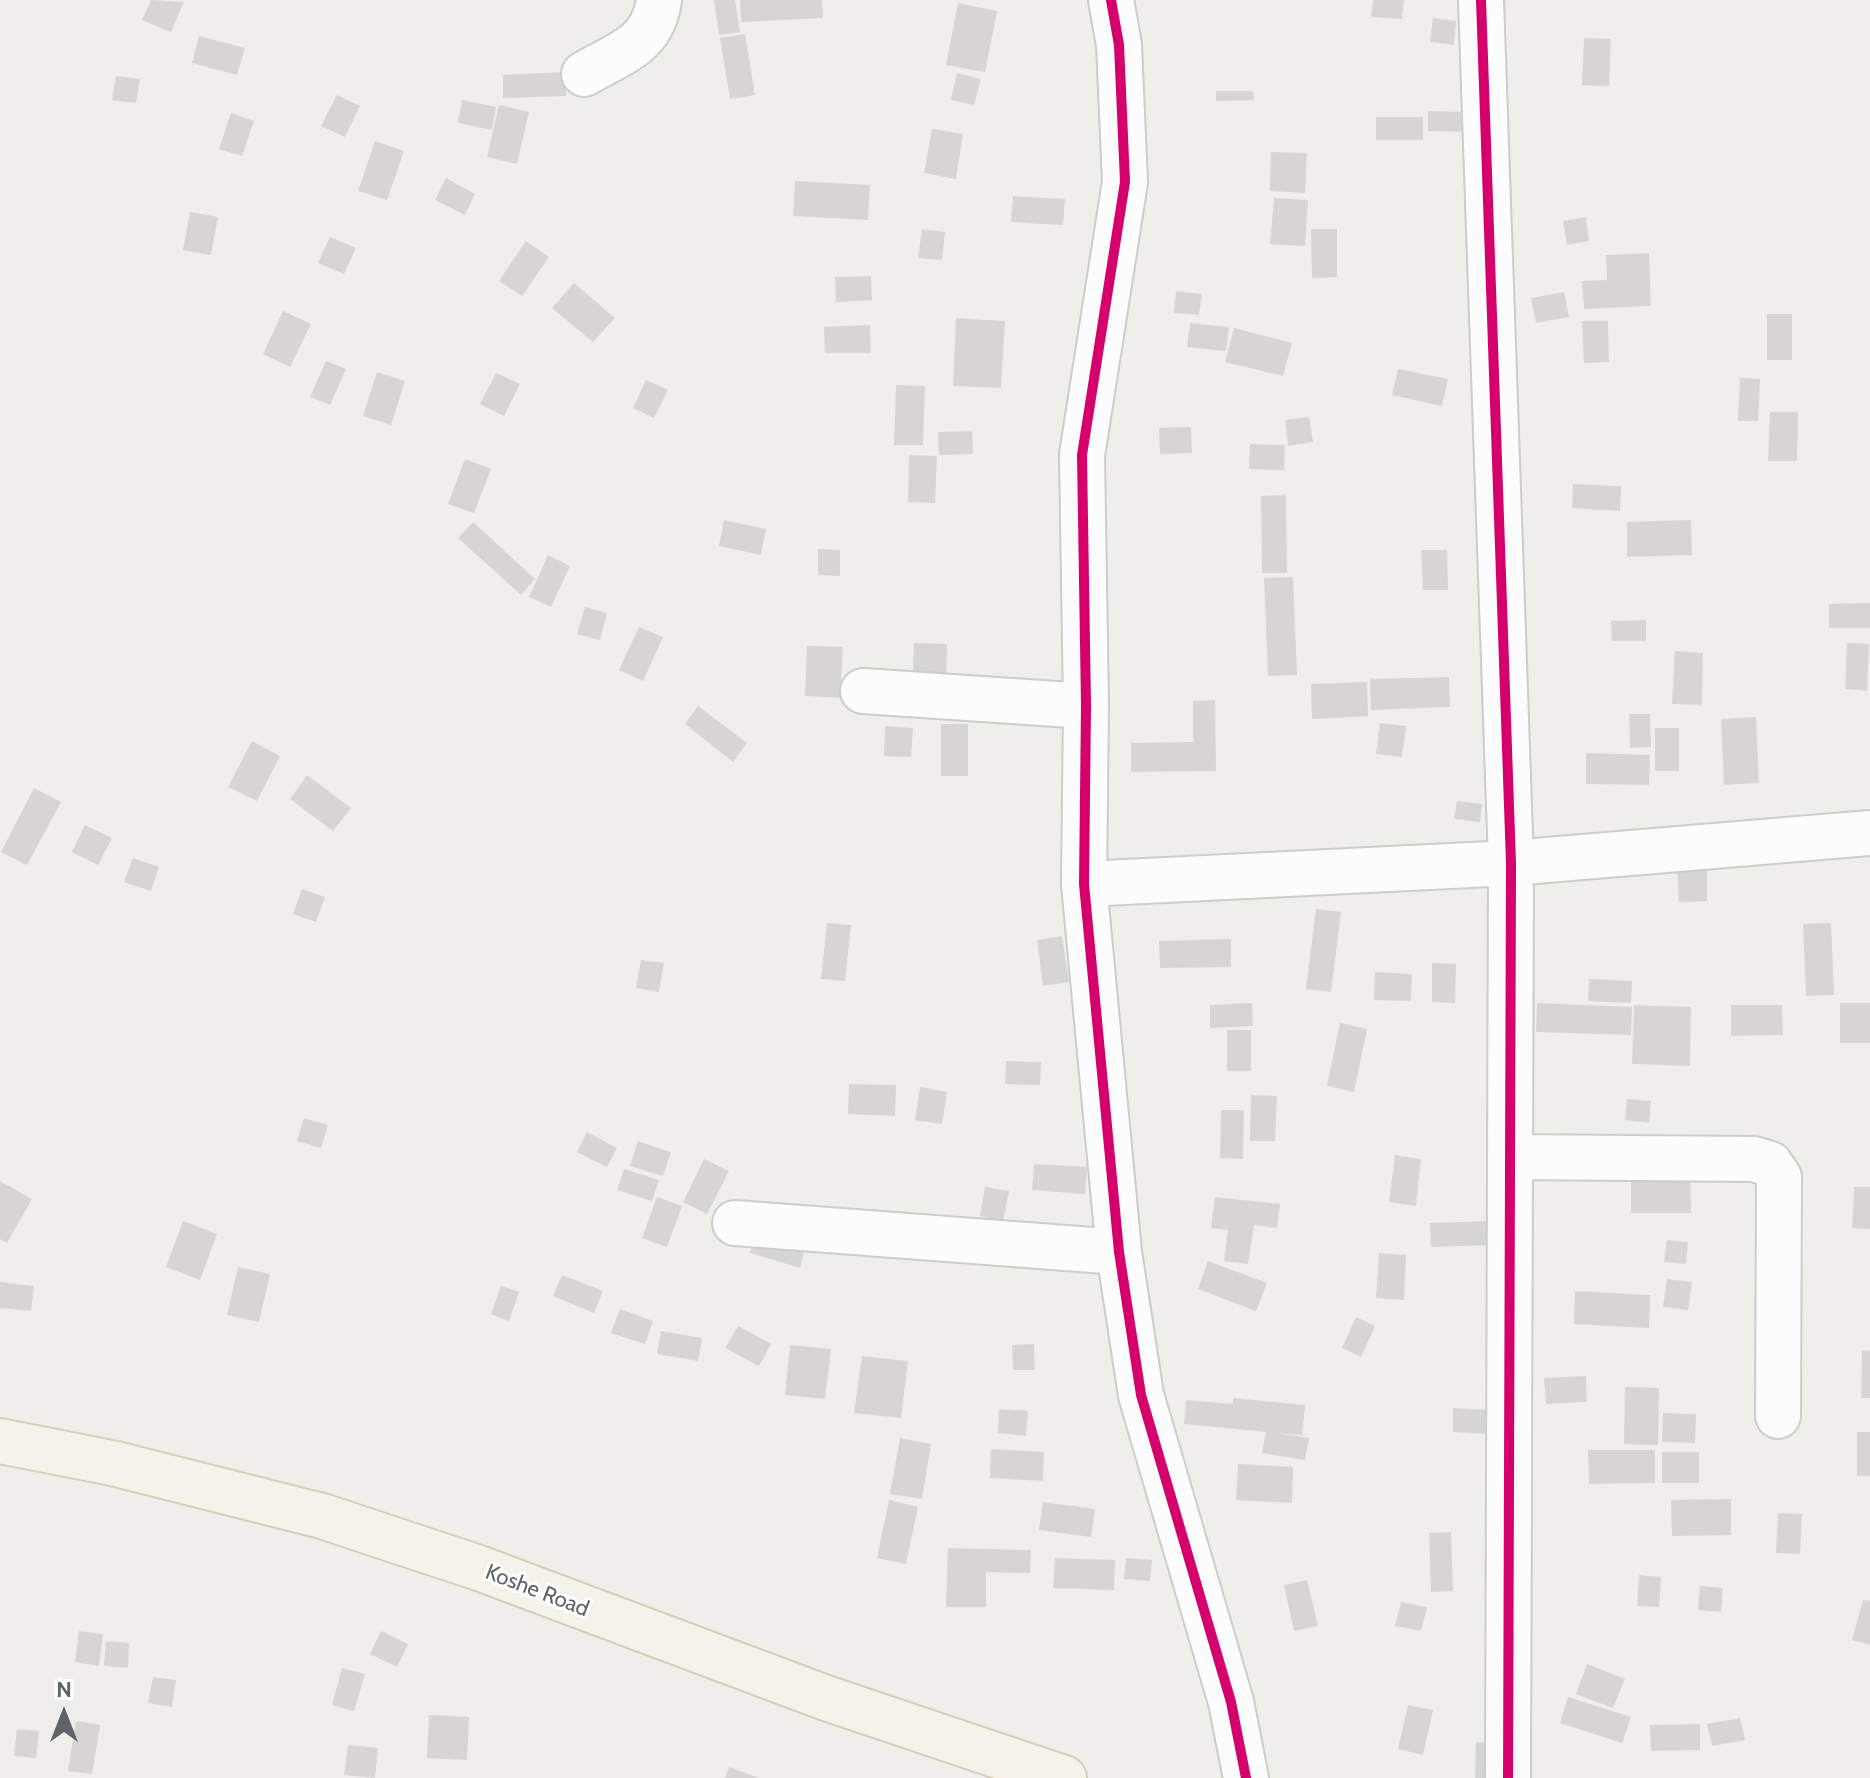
<!DOCTYPE html>
<style>
body{margin:0}
#map{position:relative;width:1870px;height:1778px;overflow:hidden;background:#efeeea;font-family:Cabin,sans-serif}
canvas{display:block}
.north{position:absolute;left:24px;top:1674px;width:80px;height:80px;-webkit-text-stroke:6px #fff;paint-order:stroke;rotate:0deg;font-size:22px;font-weight:700;line-height:32px;text-align:center;color:#5f6368}
.north::after{content:'';display:block;margin:auto;width:28px;height:36px;background:#5f6368;clip-path:polygon(50% 0,100% 100%,50% 72%,0 100%)}
</style>
<div id="map">
<canvas width="1870" height="1778"></canvas>
<div class="north">N</div>
</div>
<script>
const context = document.querySelector('canvas').getContext('2d');
context.lineJoin = 'round';
function fillPath(path, color) {
  context.fillStyle = color;
  context.fill(path, 'evenodd');
}
function strokePath(path, color, width, dash) {
  context.strokeStyle = color;
  context.lineWidth = width;
  context.lineCap = dash ? 'butt' : 'round';
  context.setLineDash(dash || []);
  context.stroke(path);
}
function drawText(font, color, halo, rows, align = 'center') {
  context.font = font + ' Cabin,sans-serif';
  context.lineWidth = 6;
  context.setLineDash([]);
  context.textBaseline = 'middle';
  context.strokeStyle = halo;
  context.fillStyle = color;
  for (const [text, x, y, turn = 0] of rows) {
    context.save();
    context.translate(x, y);
    context.rotate((+turn || 0) * Math.PI / 180);
    context.textAlign = isNaN(turn) ? turn : align;
    if (halo) context.strokeText(text, 0, 0);
    context.fillText(text, 0, 0);
    context.restore();
  }
}
fillPath(new Path2D(`
 M151,0L184,2L171,32L142,20Z
 M714,0H735L740,32L719,35Z
 M740,0H822L823,18L741,22Z
 M1373,0H1404L1402,19L1371,17Z
 M958,3L997,11L985,72L946,65Z
 M1433,18L1456,21L1454,45L1430,42Z
 M745,34L755,95L730,99L720,38Z
 M199,36L245,48L237,75L192,63Z
 M1584,38L1611,39L1609,86L1582,85Z
 M565,72L566,96L503,98V75Z
 M957,73L981,79L974,105L951,100Z
 M116,76L140,79L136,103L112,100Z
 M1216,91H1253L1254,100L1216,101Z
 M337,95L360,106L345,137L321,126Z
 M462,100L496,107L492,130L458,123Z
 M499,105L529,112L517,164L487,157Z
 M1428,111L1469,112L1468,132L1428,131Z
 M231,113L254,121L242,156L219,149Z
 M1376,117H1423V140H1376Z
 M932,129L963,134L956,179L924,173Z
 M375,141L404,151L387,200L358,191Z
 M1271,152L1307,153L1305,193L1270,191Z
 M446,178L475,194L465,215L435,200Z
 M795,181L870,185L868,220L793,216Z
 M1013,196L1065,199L1063,225L1011,222Z
 M1274,198L1308,200L1305,246L1270,244Z
 M190,212L218,217L211,255L183,250Z
 M1586,217L1589,241L1567,245L1563,221Z
 M922,229L945,232L942,260L918,258Z
 M1311,229H1337V277L1312,278Z
 M330,237L356,248L344,274L318,263Z
 M526,241L549,257L522,296L499,281Z
 M1649,253L1651,306L1584,309L1582,281L1607,280L1606,255Z
 M871,276L872,300L836,302L835,277Z
 M574,283L615,318L593,342L552,308Z
 M1176,291L1202,294L1199,315L1174,313Z
 M1564,292L1569,317L1536,323L1531,298Z
 M283,311L311,324L290,367L263,354Z
 M1767,314H1792V360H1767Z
 M956,318L1005,321L1001,388L953,386Z
 M1582,321H1608L1609,362L1584,363Z
 M1190,323L1229,327L1226,351L1187,347Z
 M870,325L871,353H825L824,327Z
 M1234,328L1292,343L1283,376L1225,362Z
 M326,361L346,369L330,405L310,397Z
 M1398,369L1448,379L1442,406L1392,395Z
 M377,372L405,381L391,425L363,416Z
 M496,373L520,384L504,416L480,404Z
 M1740,378L1760,379L1758,421H1738Z
 M646,380L668,390L654,418L633,408Z
 M896,385L925,386L923,445H894Z
 M1770,412H1798L1797,461H1768Z
 M1309,417L1313,442L1288,446L1285,420Z
 M1191,427L1192,453L1160,454L1159,428Z
 M972,431L973,454L939,455L938,432Z
 M1250,444L1285,445L1284,470L1249,469Z
 M909,455L937,456L935,503L908,502Z
 M465,459L491,469L474,513L448,504Z
 M1573,484L1621,486L1620,511L1572,508Z
 M1286,495L1287,573H1262L1261,496Z
 M724,520L766,529L761,555L719,546Z
 M1691,520L1692,555L1627,557V522Z
 M473,522L535,579L521,595L458,538Z
 M818,549L840,550V576L818,575Z
 M1421,550H1447L1448,590H1423Z
 M548,555L570,566L551,607L529,597Z
 M1293,577L1297,675L1268,676L1264,578Z
 M1870,603V628H1829V604Z
 M585,607L607,613L600,640L577,634Z
 M1646,620V641H1612L1611,621Z
 M639,627L663,637L643,681L619,670Z
 M914,643L947,644L946,696L912,695Z
 M1847,643L1869,644L1867,691L1845,689Z
 M807,646L843,647L840,698L805,696Z
 M1675,651L1703,653L1702,705L1672,704Z
 M1449,677L1450,707L1371,710L1370,679Z
 M1367,682L1368,716L1312,719L1311,684Z
 M1215,700L1216,771L1131,772V743L1193,742V701Z
 M698,706L747,743L733,762L685,724Z
 M1629,714H1650L1651,747L1630,748Z
 M1756,717L1759,783L1724,785L1721,719Z
 M1380,723L1406,726L1402,757L1376,754Z
 M941,724H968V776H941Z
 M885,726L913,728L911,757L884,756Z
 M1655,728H1679V771H1655Z
 M252,741L280,756L257,801L228,787Z
 M1586,753L1650,755L1649,785L1586,784Z
 M307,775L351,808L333,831L290,799Z
 M34,788L61,802L27,865L1,852Z
 M1457,801L1482,804L1480,822L1454,819Z
 M85,825L112,838L98,865L72,852Z
 M133,858L159,867L151,891L124,882Z
 M1707,864V901L1679,902L1677,865Z
 M302,889L325,897L316,922L293,914Z
 M1316,909L1341,912L1331,992L1306,989Z
 M827,923L851,925L845,981L821,979Z
 M1831,923L1834,995L1806,996L1803,924Z
 M1062,936L1069,982L1043,986L1037,940Z
 M1231,939V967L1160,968L1159,941Z
 M641,960L664,963L659,992L636,988Z
 M1432,963L1456,964L1455,1003L1432,1002Z
 M1375,972L1412,974L1411,1001L1374,1000Z
 M1589,979L1632,981L1631,1003L1588,1001Z
 M1252,1003L1253,1026L1210,1028V1005Z
 M1537,1003L1632,1007L1631,1035L1536,1032Z
 M1840,1003H1870V1043H1840Z
 M1634,1005L1691,1007L1690,1066L1632,1064Z
 M1731,1005H1782L1783,1035L1731,1036Z
 M1340,1023L1367,1029L1354,1092L1327,1086Z
 M1227,1030H1251V1071H1227Z
 M1006,1061L1041,1062L1040,1085L1005,1084Z
 M849,1084L896,1085L895,1116L848,1114Z
 M920,1087L947,1092L942,1124L915,1120Z
 M1251,1095L1277,1096L1275,1141H1250Z
 M1627,1099L1651,1101L1649,1123L1625,1120Z
 M1221,1110H1244L1243,1159L1220,1158Z
 M304,1118L328,1125L321,1148L297,1141Z
 M587,1132L617,1148L607,1167L577,1152Z
 M638,1141L671,1152L663,1176L630,1166Z
 M1395,1155L1421,1159L1416,1206L1389,1202Z
 M1690,1155L1691,1213H1631V1176Z
 M704,1159L729,1171L707,1214L683,1202Z
 M1034,1164L1087,1167L1085,1194L1032,1190Z
 M624,1169L659,1180L652,1201L617,1190Z
 M0,1181L32,1199L7,1243L0,1239Z
 M985,1187L1009,1191L1003,1221L980,1216Z
 M1854,1187H1870V1229L1852,1228Z
 M657,1197L682,1206L667,1247L642,1238Z
 M1215,1197L1280,1204L1277,1228L1254,1225L1248,1264L1224,1261L1228,1230L1211,1228Z
 M183,1221L217,1234L200,1280L166,1267Z
 M759,1221L809,1235L800,1268L750,1253Z
 M1490,1221V1245L1431,1247L1430,1223Z
 M1667,1240L1688,1242L1686,1264L1664,1262Z
 M1379,1253L1406,1255L1404,1300L1376,1298Z
 M1208,1261L1267,1283L1256,1311L1198,1289Z
 M238,1267L270,1274L259,1322L227,1315Z
 M562,1275L603,1291L594,1313L553,1296Z
 M1667,1279L1692,1282L1688,1310L1663,1307Z
 M0,1282L34,1286L31,1311L0,1308Z
 M501,1286L519,1292L509,1321L491,1314Z
 M1575,1291L1650,1295L1649,1328L1574,1324Z
 M620,1309L653,1321L645,1344L611,1333Z
 M1356,1317L1375,1326L1361,1357L1342,1348Z
 M738,1326L771,1344L759,1366L725,1348Z
 M661,1331L702,1338L698,1361L657,1354Z
 M1034,1344L1035,1370H1013L1012,1345Z
 M790,1345L831,1349L825,1399L785,1395Z
 M1862,1350L1870,1351V1398H1861Z
 M862,1356L908,1361L901,1418L854,1413Z
 M1586,1376L1587,1402L1546,1404L1544,1378Z
 M1625,1387L1659,1388L1658,1445L1624,1444Z
 M1233,1398L1305,1405L1302,1435L1276,1433L1309,1438L1305,1460L1262,1453L1266,1432L1184,1424L1186,1400L1233,1404Z
 M1453,1408L1491,1410L1489,1434L1453,1432Z
 M999,1409L1028,1411L1026,1436L998,1433Z
 M1663,1413L1696,1414L1695,1443L1662,1442Z
 M1857,1432H1870V1476H1857Z
 M900,1438L931,1444L922,1499L890,1494Z
 M991,1449L1044,1452L1043,1481L990,1478Z
 M1588,1450H1655V1483L1589,1484Z
 M1662,1452H1699V1483H1662Z
 M1238,1464L1293,1467L1292,1503L1236,1500Z
 M1731,1499V1535L1672,1536L1671,1500Z
 M889,1500L918,1507L906,1564L877,1558Z
 M1043,1502L1095,1509L1091,1537L1039,1530Z
 M1778,1513L1802,1514L1800,1554L1776,1553Z
 M1451,1532L1453,1591L1431,1592L1429,1533Z
 M948,1548L1031,1550L1030,1573L986,1572V1607H946Z
 M1055,1558L1115,1560L1114,1590L1053,1588Z
 M1126,1558L1152,1560L1150,1581L1124,1579Z
 M1639,1575L1661,1577L1659,1607L1637,1606Z
 M1307,1580L1318,1626L1294,1631L1284,1585Z
 M1700,1586L1723,1588L1721,1612L1698,1610Z
 M1863,1600L1870,1601V1645L1852,1640Z
 M1401,1602L1427,1607L1421,1631L1395,1626Z
 M79,1631L103,1634L99,1666L75,1662Z
 M381,1631L408,1644L397,1667L370,1654Z
 M106,1641L129,1643L128,1668L104,1666Z
 M1587,1664L1625,1679L1613,1708L1576,1694Z
 M342,1668L365,1674L354,1711L332,1705Z
 M153,1677L176,1680L172,1707L148,1703Z
 M1568,1697L1631,1717L1622,1743L1560,1723Z
 M1408,1705L1433,1710L1423,1755L1398,1749Z
 M429,1715L469,1717L467,1760L427,1758Z
 M1740,1718L1745,1740L1712,1746L1707,1724Z
 M76,1721L100,1725L92,1774L68,1771Z
 M1700,1724V1750L1651,1751L1650,1725Z
 M17,1729L39,1731L36,1758L14,1756Z
 M1476,1742L1501,1743L1500,1778H1475Z
 M348,1745L378,1748L375,1778L344,1775Z
 M729,1767L759,1778H725Z`), '#d6d5d3');
const minor = new Path2D(`
 M1111,0L1119,45L1125,182L1082,455L1086,706L1084,884L1119,1252L1141,1395L1231,1702L1246,1778
 M1481,0L1511,863L1508,1778
 M584,74C620,53 653,45 659,0
 M863,691L1086,706
 M1084,884L1511,863L1870,833
 M1510,1157L1754,1159L1770,1164L1779,1177L1778,1416
 M735,1223L1119,1252`);
const major = new Path2D(`
 M0,1441L112,1463L322,1516L479,1568L826,1698L1064,1778`);
strokePath(minor, '#cbcccc', 48);
strokePath(major, '#d7ceb8', 48);
strokePath(minor, '#fdfcfc', 44);
strokePath(major, '#f4f2e9', 44);
strokePath(new Path2D(`
 M1111,0L1119,45L1125,182L1082,455L1086,706L1084,884L1119,1252L1141,1395L1231,1702L1246,1778
 M1481,0L1511,863L1508,1778`), '#d6006c', 10);
drawText('22px', '#5f6368', '#fff', [
 ["Koshe Road",537,1591,21]
]);
</script>
